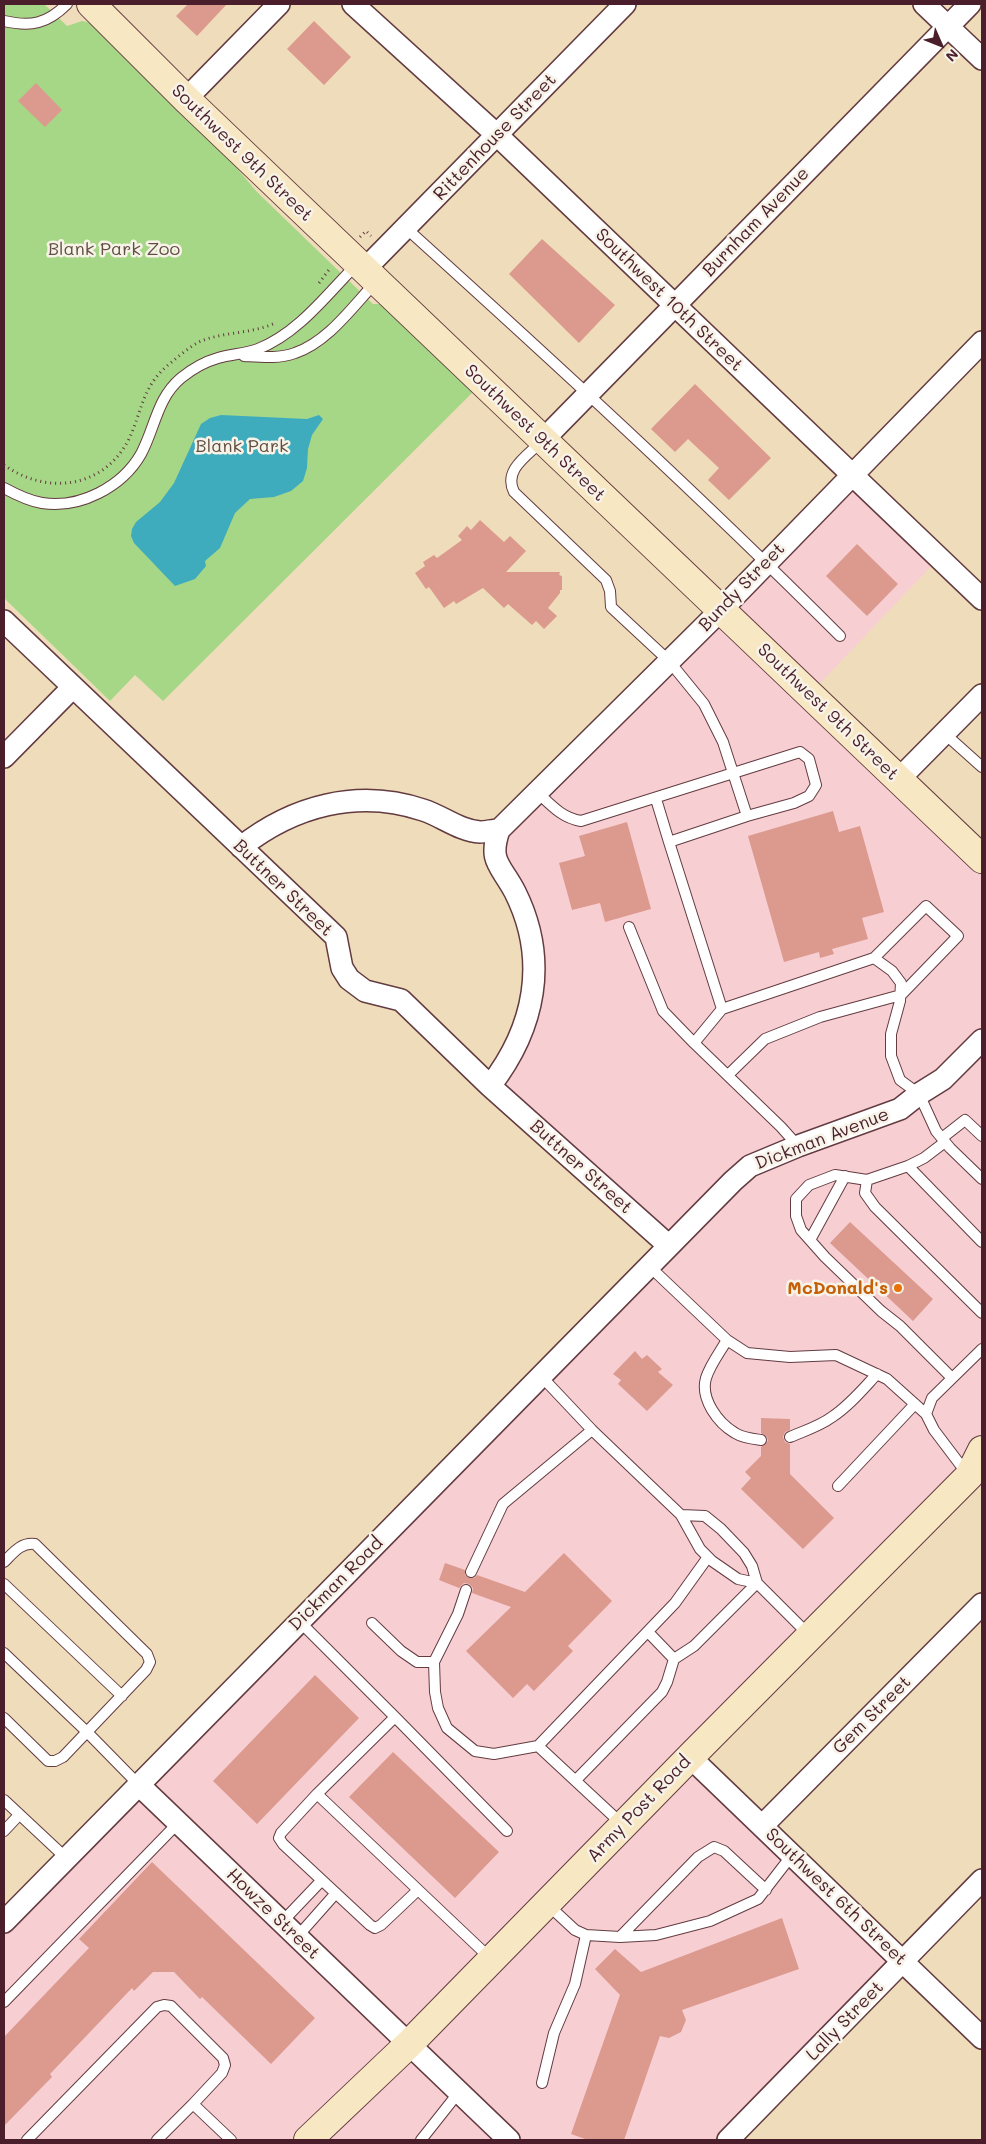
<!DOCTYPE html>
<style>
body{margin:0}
#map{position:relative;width:986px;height:2144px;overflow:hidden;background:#efdcba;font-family:Mali,sans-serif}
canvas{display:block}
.frame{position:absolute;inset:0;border:5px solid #4a1f2b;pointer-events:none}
.north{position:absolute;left:916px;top:20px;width:50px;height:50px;-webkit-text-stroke:4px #f7f3e8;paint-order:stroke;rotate:134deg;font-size:14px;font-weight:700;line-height:20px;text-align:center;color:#4a1f2b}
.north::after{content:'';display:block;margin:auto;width:18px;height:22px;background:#4a1f2b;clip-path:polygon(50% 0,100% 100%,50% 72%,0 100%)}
</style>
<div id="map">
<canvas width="986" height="2144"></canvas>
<div class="frame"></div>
<div class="north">N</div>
</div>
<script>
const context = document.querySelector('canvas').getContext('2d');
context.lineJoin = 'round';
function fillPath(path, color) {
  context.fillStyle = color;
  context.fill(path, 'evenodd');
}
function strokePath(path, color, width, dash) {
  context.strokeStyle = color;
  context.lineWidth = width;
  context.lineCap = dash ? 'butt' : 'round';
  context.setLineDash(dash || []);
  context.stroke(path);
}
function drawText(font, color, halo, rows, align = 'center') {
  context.font = font + ' Mali,sans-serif';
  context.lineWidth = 5;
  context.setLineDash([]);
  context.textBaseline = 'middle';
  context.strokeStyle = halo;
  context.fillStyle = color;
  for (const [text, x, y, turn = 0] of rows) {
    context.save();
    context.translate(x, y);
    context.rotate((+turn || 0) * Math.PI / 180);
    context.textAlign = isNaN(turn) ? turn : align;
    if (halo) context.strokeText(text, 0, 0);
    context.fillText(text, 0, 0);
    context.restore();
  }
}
fillPath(new Path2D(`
 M852,475L939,558L810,694L982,859V1489L969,1477L690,1757L902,1961L728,2140H4V1922L668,1245L490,1086L534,980L494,845Z`), '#f7cfd3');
fillPath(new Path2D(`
 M4,4H44L67,26L82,21L92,23L219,147L257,192L373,304H385L477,388L163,701L135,675L110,701L4,598Z`), '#a5d787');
fillPath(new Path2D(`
 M221,415L307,419L319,415L323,419L312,435L308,449L307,468L303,481L291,491L274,497L250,499L235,513L220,548L205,561L206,566L195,579L175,586L134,543L131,536L132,529L136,522L160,502L174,483L201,424L210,418Z`), '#3facbe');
fillPath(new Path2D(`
 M188,4H227L197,36L176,16Z
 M314,21L351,57L324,85L287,49Z
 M36,83L62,110L45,127L18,101Z
 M542,239L615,305L579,343L509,274Z
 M695,384L771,458L729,500L708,480L719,468L688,439L675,452L651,429Z
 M480,520L504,542L510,536L526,551L506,572H560L559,575L562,576V590H560V593L548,608L557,616L544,629L536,621L532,625L508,604L504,608L483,588L456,604L454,601L444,608L429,587L426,589L415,573L425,566L423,562L434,555L437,558L462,540L458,536L467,526L471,530Z
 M857,544L898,584L867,616L826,576Z
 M833,811L839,832L860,826L884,912L862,918L868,939L832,949L834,954L820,958L819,952L784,962L748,836Z
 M627,822L651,909L605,922L600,903L572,910L559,863L585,856L579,836Z
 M850,1222L933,1299L913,1321L830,1243Z
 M635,1351L642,1359L647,1355L662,1369L658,1372L673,1385L647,1411L618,1384L621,1380L613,1374Z
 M761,1418L790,1419V1430L785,1432L783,1437L785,1442L790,1444V1474L834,1518L803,1549L741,1489L751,1478L745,1472L761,1456V1447L768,1441L767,1437L761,1433Z
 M564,1553L612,1601L568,1646L573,1651L534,1691L527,1684L513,1698L466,1651L511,1607L472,1593L473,1588L469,1584L464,1583L459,1588L439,1580L445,1563L465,1570V1575L469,1578H474L477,1575L525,1592Z
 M315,1675L359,1718L257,1824L213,1781Z
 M393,1752L499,1852L455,1898L349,1797Z
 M152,1862L315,2018L271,2064L202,1997L200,1999L174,1972H153L134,1991L132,1988L50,2074L52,2077L4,2126V2037L89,1948L79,1939Z
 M782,1918L799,1969L682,2010L686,2020L681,2032L669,2038L660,2036L624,2140H588L571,2134L620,1995L595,1969L615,1949L641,1972Z`), '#dc998e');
const service = new Path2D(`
 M4,21C31,27 47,24 67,4
 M406,228C553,361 699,495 840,636
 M244,356C261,357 279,359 295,353C328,342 353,306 376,282
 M542,441C527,456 503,470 514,492L606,580L610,591L611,607L669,661L704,704L723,742L747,816L669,842L722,1009L874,958L892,971L901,983L900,1001L891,1034V1056L900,1080L919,1094L936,1131L950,1148L982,1179
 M4,488C15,494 29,501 42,503C80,509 122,487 141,454C155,428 157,398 181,378C192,369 204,362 218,358C231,354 245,354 258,349C299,333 328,293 358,263
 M944,733L982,767
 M537,792C551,805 562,818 581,821L800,752L809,759L816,785L809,796L794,803L747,816
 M656,799L669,842
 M629,927L663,1011L694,1043
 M722,1009L694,1043L781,1127L798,1146
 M728,1075L765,1039L820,1017L901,995L958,936L926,906L874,958
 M942,1138L965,1120L982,1136
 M945,1142L924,1158L908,1166L867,1180L865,1193L875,1207L982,1313
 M908,1166L982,1242
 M867,1180L835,1175L809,1185L796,1199V1216L801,1230L825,1257L881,1311L900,1326L952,1378
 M810,1240L845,1176
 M648,1265L727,1340L747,1353L790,1357L836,1355L887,1379L926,1414
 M727,1340C720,1352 710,1365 706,1378C700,1399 718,1423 735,1433C743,1438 753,1439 761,1440
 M541,1376L592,1430L681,1515L700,1549L712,1561L738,1579L757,1583
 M790,1437C804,1431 820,1426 832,1417C849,1406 863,1389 877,1374
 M968,1475L934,1430L926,1414L932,1398L982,1349
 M838,1486L915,1404
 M681,1515L705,1516L721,1529L744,1553L752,1566L757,1583L809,1635
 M4,1562C13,1553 21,1542 35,1544L147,1654L150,1662L146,1670L63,1757L55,1761H48L4,1718
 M471,1572L503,1504L592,1430
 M4,1584L122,1696
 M466,1590L458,1614L434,1662L435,1692L438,1708L447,1728L475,1751L494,1754L538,1746L623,1825
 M299,1621L395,1717L317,1794L491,1959
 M372,1623L401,1651L417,1662H434
 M648,1632L674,1659
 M4,1653L87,1732L138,1784
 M395,1717L507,1831
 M538,1746L675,1603L708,1557
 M576,1780L662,1692L667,1682L674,1659L694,1646L757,1583
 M317,1794L281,1833L279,1838L283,1844L370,1925L375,1928L381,1925L418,1890
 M4,1800L66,1858
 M4,1831L19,1815
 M547,1904L575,1930L586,1935L620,1937L656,1935L710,1921L758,1899L792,1855
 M282,1922L322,1880
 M297,1937L336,1893
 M620,1937L698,1857L714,1847L724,1851L766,1890
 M4,2002L178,1823
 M542,2083L554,2033L575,1984L586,1935
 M27,2140L157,2007L164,2005L171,2006L223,2058L225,2065L222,2073L193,2104L231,2140
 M157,2140L193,2104
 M421,2140L459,2092`);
const minor = new Path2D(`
 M353,4L497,135L982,599
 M924,4L982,59
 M186,99L279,4
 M364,270L625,4
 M543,440L970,4
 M4,621L336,937L342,968L349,979L365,991L401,1000L490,1086L668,1245
 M4,757L73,687
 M899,779L982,695
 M241,847C293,806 358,788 423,810C442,816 460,831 480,832C486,832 493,830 499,830
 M490,1086C535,1028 549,960 515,892C501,865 488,862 499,830L721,610L982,342
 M690,1757L982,2038
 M138,1784L509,2140
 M762,1826L982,1604
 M4,1922L733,1181L750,1166L798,1146L900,1109L919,1094L943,1079L982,1040
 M728,2140L982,1880`);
const secondary = new Path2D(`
 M91,4L186,99L982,859
 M308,2140L409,2044L690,1757L969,1476L982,1450`);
strokePath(service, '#633b40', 12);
strokePath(minor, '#633b40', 24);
strokePath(secondary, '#633b40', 30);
strokePath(new Path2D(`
 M360,237L366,231L371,236
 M319,283L331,267
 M4,465C46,495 102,489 128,441C142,413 141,388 168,365C178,357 188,348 199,342C221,332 249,334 273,324`), '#633b40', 3, [1, 4]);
strokePath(service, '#fff', 10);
strokePath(minor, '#fff', 21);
strokePath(secondary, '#f7e8c3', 28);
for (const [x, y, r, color] of [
 [898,1288,5,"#e8710a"]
]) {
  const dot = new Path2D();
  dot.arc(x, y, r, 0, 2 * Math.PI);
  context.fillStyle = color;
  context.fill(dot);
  strokePath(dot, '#f7f3e8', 2);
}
drawText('18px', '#4a1f2b', '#f7f3e8', [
 ["Rittenhouse Street",495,137,-46],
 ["Southwest 9th Street",242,153,44],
 ["Burnham Avenue",756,222,-46],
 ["Southwest 10th Street",669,300,44],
 ["Southwest 9th Street",535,433,44],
 ["Bundy Street",742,587,-46],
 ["Southwest 9th Street",828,712,44],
 ["Buttner Street",283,888,44],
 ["Dickman Avenue",822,1139,-21],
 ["Buttner Street",581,1167,42],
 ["Dickman Road",336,1584,-45],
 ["Gem Street",872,1715,-45],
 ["Army Post Road",639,1809,-46],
 ["Southwest 6th Street",836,1897,44],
 ["Howze Street",273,1914,44],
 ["Lally Street",845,2021,-46]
]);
drawText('18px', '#614d42', '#f7f3e8', [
 ["Blank Park Zoo",114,249],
 ["Blank Park",242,446]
]);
drawText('bold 18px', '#c56008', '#f7f3e8', [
 ["McDonald's",888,1288]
], 'right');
</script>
